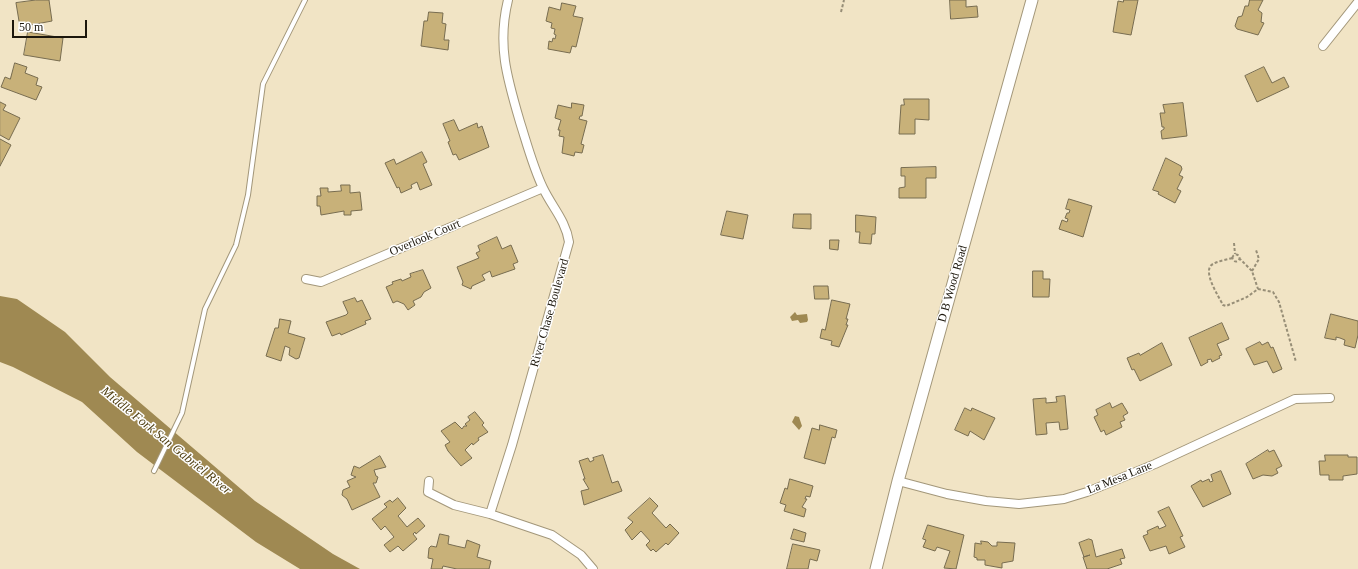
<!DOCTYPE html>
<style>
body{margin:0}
#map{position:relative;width:1358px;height:569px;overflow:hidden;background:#f1e4c5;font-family:Georgia,serif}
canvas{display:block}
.scale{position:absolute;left:12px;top:20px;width:75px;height:18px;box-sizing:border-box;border:2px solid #1c170c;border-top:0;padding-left:5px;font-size:12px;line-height:14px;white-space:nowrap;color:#1c170c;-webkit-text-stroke:3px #fff;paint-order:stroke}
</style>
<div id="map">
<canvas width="1358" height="569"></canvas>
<div class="scale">50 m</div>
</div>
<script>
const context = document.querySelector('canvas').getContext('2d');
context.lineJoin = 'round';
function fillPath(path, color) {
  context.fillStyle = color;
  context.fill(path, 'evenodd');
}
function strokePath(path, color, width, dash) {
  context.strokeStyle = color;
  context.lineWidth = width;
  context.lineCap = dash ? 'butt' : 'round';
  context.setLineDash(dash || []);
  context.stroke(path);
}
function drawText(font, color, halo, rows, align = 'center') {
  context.font = font + ' Georgia,serif';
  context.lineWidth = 3;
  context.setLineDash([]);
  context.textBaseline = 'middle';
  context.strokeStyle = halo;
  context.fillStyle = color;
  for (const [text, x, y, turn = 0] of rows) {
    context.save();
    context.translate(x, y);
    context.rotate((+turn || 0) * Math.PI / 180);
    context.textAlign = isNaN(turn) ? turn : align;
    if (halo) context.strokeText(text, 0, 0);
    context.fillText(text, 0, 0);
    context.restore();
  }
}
fillPath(new Path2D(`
 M0,296L17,299L65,332L110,377L255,501L333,554L360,569H300L256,542L137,452L82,402L13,367L0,362Z
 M795,312L797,315L807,314L808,320L807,322L800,323L798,320L792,321L790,317Z
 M795,416L799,417L802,426L799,430L792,422Z`), '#9f8952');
const building = new Path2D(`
 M36,0H49L52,21L20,27L16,3Z
 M950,0H966V7L977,6L978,17L951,19Z
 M1124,0H1138L1131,35L1113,32L1118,1L1123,2Z
 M1250,0H1263L1258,10L1262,13L1261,22L1264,23L1258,35L1237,29L1235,26L1238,17L1242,16L1245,6H1248Z
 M562,3L576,6L573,16L583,18L576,47L572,46L570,53L548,49L549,41L552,42L553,38L555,39L556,35L554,34L555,29L551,28L552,23L546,21L549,7L560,10Z
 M429,12L443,13L442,23L446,24L444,40H449L448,50L421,46L424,21H427Z
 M28,32L63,38L60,61L24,55Z
 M15,63L27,67L25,73L38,78L36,85L42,87L36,100L1,87L5,77L10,79Z
 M1264,67L1272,83L1284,77L1289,87L1257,102L1245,76Z
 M904,99H929V120L915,119V134H899L901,105H904Z
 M0,102L6,105L3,110L20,118L9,140L0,135Z
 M572,103L584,105L582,116H580L579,119L587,121L581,144L584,145L582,153L575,152L574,156L562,153L564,137L559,136L560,130H558L561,120L555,118L558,105L571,108Z
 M1183,103L1187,136L1162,139L1161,131L1164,129V127H1162L1160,113H1165L1163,105Z
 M454,120L459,131L477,123L478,128L482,126L489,147L459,160L456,154L453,155L448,142L450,141L443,124Z
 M0,139L11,145L0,166Z
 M422,152L427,162L423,164L432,185L420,190L417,182L411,185L412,188L401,193L399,187L397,188L385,163L394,159L396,164Z
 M1166,158L1181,166L1182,169L1179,175L1183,177L1177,189L1181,191L1175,203L1158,194L1159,192L1153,190Z
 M936,167V178H926V198H899V188L905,187V176H901V168Z
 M341,185H350V193L360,192L362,210L351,211V215H344V211L321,215L320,206H317V196H321L320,188H328V192L341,191Z
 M1069,199L1092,206L1083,237L1059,229L1062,220L1067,222L1068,219L1065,218L1067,213H1069L1070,210L1066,209Z
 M727,211L748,215L743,239L721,235Z
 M794,214H811V229L793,228Z
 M856,215L876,217L875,234H872L871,244L859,243L860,232H856Z
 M497,237L502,249L511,245L518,262L513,264L515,269L492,277L490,271L482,275L485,280L472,286L471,289L462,285L463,282L457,267L479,258L476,253L480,251L478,246Z
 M830,240H839L838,250L830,249Z
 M423,270L431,288L424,292L421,297L413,301L415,305L408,310L404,304L397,301L393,303L386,287L393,284L392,282L401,279L402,281L411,277L410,274Z
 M1033,271H1043V279H1050L1049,297H1033Z
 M814,286H828L829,299H815Z
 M355,298L357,302L362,300L371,319L365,321L366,324L341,335L340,333L332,336L326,322L346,315L348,313L343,302Z
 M832,300L850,304L846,319H848L846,325H848L839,347L831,345L832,341L820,338L822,329L825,330Z
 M1331,314L1358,321V335L1355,348L1344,345L1345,340L1340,338L1336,337V340L1325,338Z
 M280,319L291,321L288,333L305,338L299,358L296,359L289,355L290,348L285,346L281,361L266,356L275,328H278Z
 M1222,323L1229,339L1217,344L1222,355L1219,356L1220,358L1212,362L1211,359L1207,360L1208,362L1201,366L1189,338Z
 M1260,342L1262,345L1268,342L1271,348L1273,347L1282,369L1273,373L1267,361L1254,365L1246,349Z
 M1162,343L1172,365L1140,381L1134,369L1132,370L1127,358L1139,353L1140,355Z
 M1065,396L1068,429L1060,430L1059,422L1046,423L1047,434L1036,435L1033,399L1046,398V403L1057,402L1056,397Z
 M1110,403L1112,408L1122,403L1128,413L1123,416L1125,420L1120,422L1122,427L1106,435L1104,430L1101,432L1094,417L1098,415L1096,410Z
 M965,408L971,411L972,408L995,418L984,440L970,431L968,436L955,430Z
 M475,412L484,423L482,425L488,432L478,438L479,440L473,445L472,443L465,450L472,458L461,466L448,451L445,445L450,442L441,431L455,422L462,429L464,426H467L465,424L470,420L468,417Z
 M820,425L837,430L835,438L832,437L825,464L804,458L812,428L819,430Z
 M1268,450L1269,452L1274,450L1282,466L1276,469L1278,473L1272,476L1263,475L1253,479L1246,464Z
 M603,455L612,483L618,481L622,491L584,505L581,491L589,489L583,479H585L579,461L588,458L590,462L594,460L593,458Z
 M1325,455H1348V457H1357V474L1343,476V480H1329V475H1320L1319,461H1325Z
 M380,456L386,467L374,470L376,476L378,477L376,483H373L380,497L352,510L347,499L342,495L343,490L350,487L347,481L356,477L351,475L354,466L359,468Z
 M1221,471L1231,494L1203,507L1191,486L1201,480L1202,482L1209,479L1210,482L1213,481L1211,475Z
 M790,479L813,486L810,497L806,496L805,499H807L802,507L806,509L804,517L784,511L786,505L780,503L785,488L787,489Z
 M398,498L406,508L398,516L407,527L418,518L425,526L416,534L415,532L413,534L417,539L403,551L398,546L390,552L384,545L394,537L385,526L381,530L372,519L387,507L384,504L390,500L392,502Z
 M650,498L658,506L652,513L666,528L670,524L679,533L668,545L666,543L656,552L653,549L651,551L646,545L650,541L641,531L632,540L625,530L633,522L628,518Z
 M1169,507L1183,536L1180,537L1185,547L1169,554L1166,546L1150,551L1143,536L1148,534L1147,531L1158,526L1159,529L1166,526L1158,512Z
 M928,525L964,535L956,569L944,568L950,551L937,547L935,551L923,547L926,540L923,539Z
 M794,529L806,533L804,542L791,539Z
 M440,534L449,536L448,544L456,546L465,548L467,540L480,545L477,557L491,561L489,569H457L443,566L442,569H431L433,559L428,558L429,548L431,546L436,547Z
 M1089,539L1092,540L1096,557L1122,549L1125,558L1120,559L1122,564L1107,569H1087L1083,557L1090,555L1084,557L1079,543Z
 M981,541L988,542L992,546H997V542L1015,543L1013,561L1002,563V568L985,565V560H977V558L974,557L975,543L981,544Z
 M793,544L820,550L817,561L810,559L808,569H787Z`);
fillPath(building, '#c8b179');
strokePath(building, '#776c50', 1);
const lane = new Path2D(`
 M154,471L182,413L205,309L236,245L248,195L263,84L305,0`);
const street = new Path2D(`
 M1323,46L1358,2
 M306,279L321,282L543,188
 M429,481L428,492L454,505L490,514L552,535L581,555L593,569
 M898,481L947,494L986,501L1019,504L1064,499L1087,492L1155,464L1295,399L1330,398
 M490,514L512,445L569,242C566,221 552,207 543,188C533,167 527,144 520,122C507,78 497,45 508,0`);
const secondary = new Path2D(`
 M876,569L898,481L1032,0`);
strokePath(lane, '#a3977a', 6);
strokePath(street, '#a3977a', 10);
strokePath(secondary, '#a3977a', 13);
strokePath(new Path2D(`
 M841,12L844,0
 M1234,243L1235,254
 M1232.5 258a3.5 3.5 0 1 1 7 0a3.5 3.5 0 1 1-7 0Z
 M1232,258C1226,260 1218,261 1213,264C1201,270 1219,297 1223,305L1226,306L1247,297L1258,289L1273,292L1279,302L1296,362
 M1239,258L1252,271L1258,289
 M1252,271L1259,259L1256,250`), '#978e77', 2, [3, 2]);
strokePath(lane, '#fff', 4);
strokePath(street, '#fff', 8);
strokePath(secondary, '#fff', 11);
drawText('12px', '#1c170c', '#fff', [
 ["Overlook Court",425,238,-23],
 ["D B Wood Road",953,284,-74],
 ["River Chase Boulevard",550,313,-74],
 ["La Mesa Lane",1120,478,-22]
]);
drawText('italic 13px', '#514114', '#fff', [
 ["Middle Fork San Gabriel River",166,441,39]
]);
</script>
